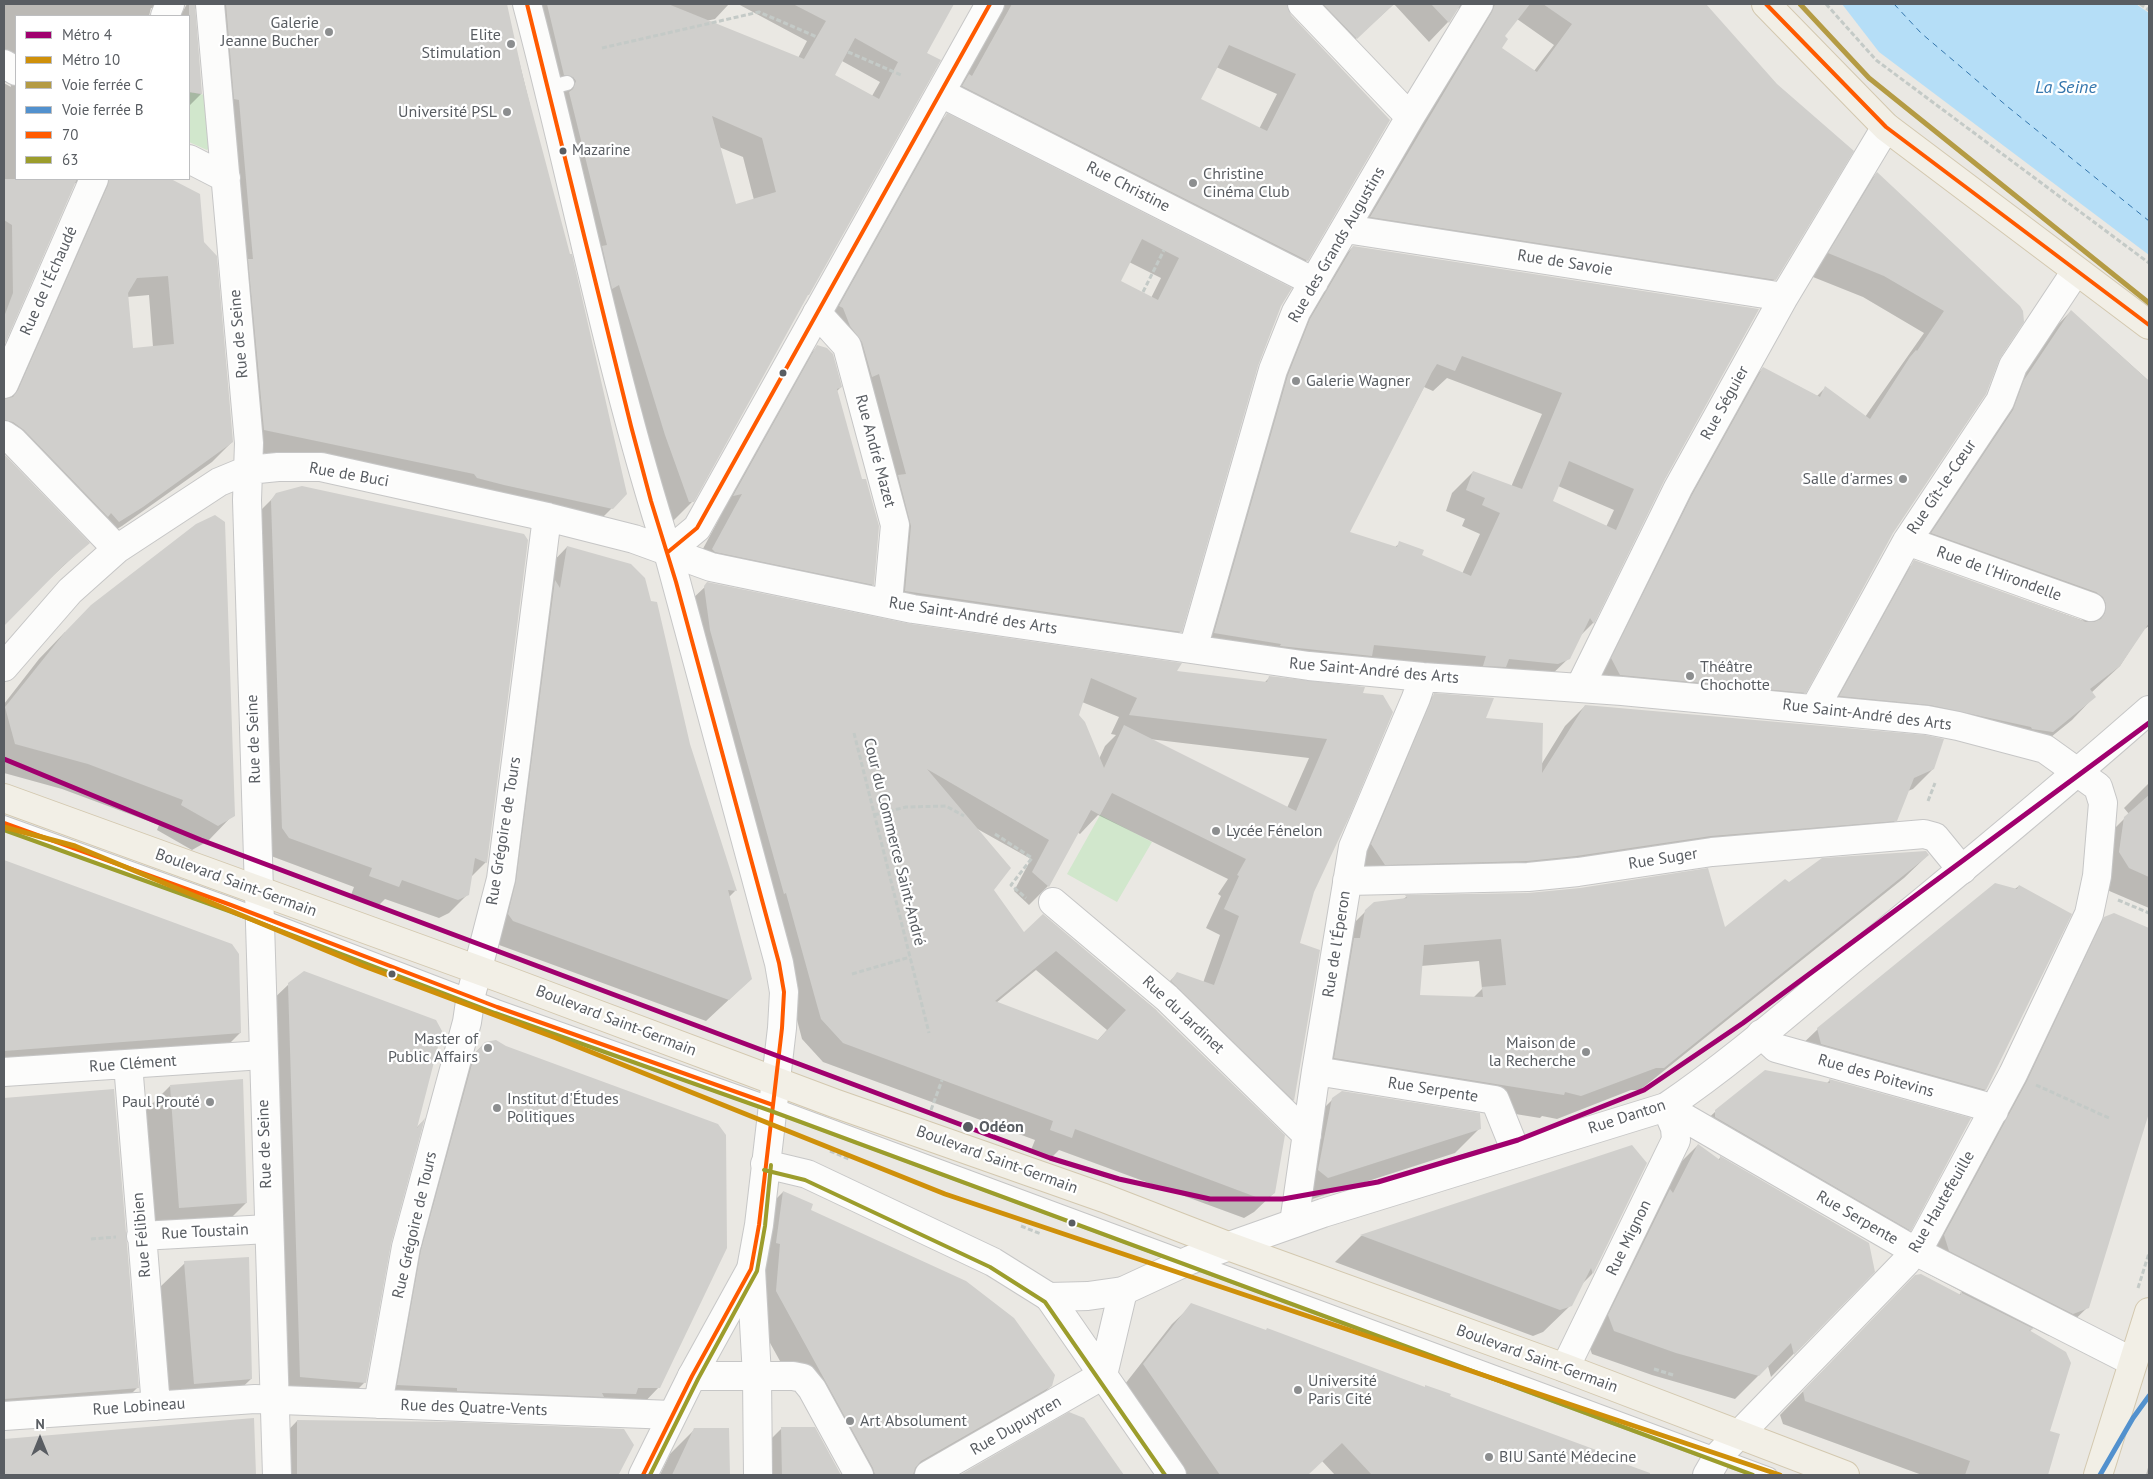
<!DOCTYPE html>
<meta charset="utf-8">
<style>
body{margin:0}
#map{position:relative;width:2153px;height:1479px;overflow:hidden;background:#eae8e3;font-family:"PT Sans",sans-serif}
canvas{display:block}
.frame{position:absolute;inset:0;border:5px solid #595d62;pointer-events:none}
.legend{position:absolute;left:15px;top:15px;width:175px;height:165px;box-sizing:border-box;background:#fff;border:1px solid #bdbec0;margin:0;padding:6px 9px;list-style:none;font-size:15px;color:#595d62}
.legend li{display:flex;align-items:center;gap:10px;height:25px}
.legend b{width:25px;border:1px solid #bdbec0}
.north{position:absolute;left:15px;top:1414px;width:50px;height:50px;-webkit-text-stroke:4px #fff;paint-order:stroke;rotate:0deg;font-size:14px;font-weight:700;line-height:20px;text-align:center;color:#595d62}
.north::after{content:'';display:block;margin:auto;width:18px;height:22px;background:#595d62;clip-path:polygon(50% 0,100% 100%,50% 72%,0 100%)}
</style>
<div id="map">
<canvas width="2153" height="1479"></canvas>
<div class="frame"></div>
<ul class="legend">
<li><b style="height:6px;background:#a0006e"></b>Métro 4</li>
<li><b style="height:6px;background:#cf900a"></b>Métro 10</li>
<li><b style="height:6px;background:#b49b44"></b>Voie ferrée C</li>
<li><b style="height:6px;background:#5291ce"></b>Voie ferrée B</li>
<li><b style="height:6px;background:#ff5a00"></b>70</li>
<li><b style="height:6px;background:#9c9d2c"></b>63</li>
</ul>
<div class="north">N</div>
</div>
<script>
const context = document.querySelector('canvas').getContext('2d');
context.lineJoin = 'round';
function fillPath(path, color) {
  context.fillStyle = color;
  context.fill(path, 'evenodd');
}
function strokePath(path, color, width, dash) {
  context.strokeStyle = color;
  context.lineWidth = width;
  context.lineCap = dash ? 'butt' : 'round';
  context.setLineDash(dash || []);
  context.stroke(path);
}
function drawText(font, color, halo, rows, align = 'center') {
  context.font = font + ' "PT Sans",sans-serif';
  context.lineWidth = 4.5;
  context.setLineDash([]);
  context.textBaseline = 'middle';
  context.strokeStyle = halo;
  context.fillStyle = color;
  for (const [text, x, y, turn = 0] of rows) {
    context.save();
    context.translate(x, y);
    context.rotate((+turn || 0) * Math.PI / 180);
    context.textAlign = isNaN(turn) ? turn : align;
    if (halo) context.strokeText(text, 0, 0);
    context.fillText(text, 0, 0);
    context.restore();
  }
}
fillPath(new Path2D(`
 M189,92L205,95L209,148L207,150L189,142Z
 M1100,815L1152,842L1117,902L1067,874Z`), '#d1e7cc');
fillPath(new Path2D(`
 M1842,4H2136L2149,13V255L1879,52Z`), '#b5def7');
fillPath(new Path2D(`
 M4,4H184L183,11L187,4H505L626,494L592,528L455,494L244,449L197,9L193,8L201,94L189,106V16H164L156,9L151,8L149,16H16V179H168L198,195L203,242L232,442L212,462L122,526L98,540L4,449V401L89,206L81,184L74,183L4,343V83L11,87L10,82L4,78ZM149,295L153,347L132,349L127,297Z
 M523,4H729L715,19L706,21L798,58L807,41L738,4H952L693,501L673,521H670ZM842,61L880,82L872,96L834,75ZM719,147L743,157L754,200L735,206Z
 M1004,4H1394L1336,57L1294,13L1286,8L1289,15L1388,120L1307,260L1287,280L943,106L960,85ZM1216,67L1277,94L1259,129L1199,100Z
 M1394,4H1704L1776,85L1775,279L1755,299L1351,236L1467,10L1457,8L1448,22L1429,42ZM1517,19L1554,45L1534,71L1500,48L1503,36Z
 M947,115L1280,306L1257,365L1181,631L1161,651L886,610L892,546L860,393L824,327L928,134ZM1129,262L1161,278L1151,298L1119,282Z
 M1877,173L2022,322L1892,533L1805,692L1783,714L1591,681L1742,390L1763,368L1817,396L1825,388L1865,417L1924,333L1863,297L1808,275L1856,195Z
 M1353,247L1758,310L1663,480L1593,623L1580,636L1569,658L1547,679L1194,654L1267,397L1332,268ZM1447,378L1542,414L1511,487L1473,472L1452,493L1446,511L1465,519L1462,526L1480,534L1462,574L1421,556L1400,543L1394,548L1348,533L1424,387L1433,391ZM1558,486L1614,510L1606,527L1551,502Z
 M2071,311L2149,381V626L2143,630L2120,666L2091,693L2094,697L2072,720L2030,754L1907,727L1818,718L1892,584L1915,562L2084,621L2074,614L1910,556L2002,404L2049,334Z
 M817,347L841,387L837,391L861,481L873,584L850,607L690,573L720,517L711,518L794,370Z
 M4,458L88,543L43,585L4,625Z
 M277,494L486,862L470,878L468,894L449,913L439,918L385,899L379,905L351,895L354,887L271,856L258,513Z
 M567,547L689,744L735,891L729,897L751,979L706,1021L491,942L546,569Z
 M708,584L910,626L1175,672L1264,683L1270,677L1363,688L1299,943L1293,1100L1274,1119L1158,993L1177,974L1203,983L1220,935L1206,928L1221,896L1218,894L1228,879L1098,815L1080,834L1077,832L1048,886L1029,905L1014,891L1031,859L974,827L992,890L1024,934L1043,916L1156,1010L1274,1193L1254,1212L1244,1218L1059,1150L1052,1157L1031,1150L1035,1140L823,1062L802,1039L688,603ZM1082,702L1119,717L1111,734L1116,735L1105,746L1099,759L1077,715ZM1149,739L1309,758L1287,808ZM1036,970L1107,1030L1097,1041L996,1003Z
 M65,632L233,815L208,841L192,850L157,830L159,825L62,789L4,773V704L39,659Z
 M1434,695L1484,719L1541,765L1565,726L1585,706L1933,769L1913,789L1908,791L1896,820L1876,840L1365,884L1352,865L1414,715Z
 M2149,783V908L2107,890L2102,841L2129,814L2124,808Z
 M1928,855L1904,878L1640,1090H1631L1557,1119L1542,1116L1540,1118L1312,1081L1343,934L1366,911L1402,900L1406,897L1528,894L1724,930L1788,884ZM1479,961L1482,989L1473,998L1418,996L1421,966Z
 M4,861L231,945L240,1033L214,1059L4,1075Z
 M2019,886L1985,1090L1964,1111L1796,1050L1818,1029Z
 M2114,915L2149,930V1109L2088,1307L2064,1330L2049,1336L2033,1328L2029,1332L2048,1432L2059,1435L2046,1475H1922L1783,1424L1780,1415L1892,1300L1959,1295L1962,1292L1926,1273L1922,1258L2082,941L2105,918Z
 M289,984L415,1129L422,1122L389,1244L365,1382L344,1403L280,1398L267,1005Z
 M483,1045L506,1047L659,1387L641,1406L380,1403L464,1064Z
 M1830,1080L1910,1230L1891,1248L1697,1129L1716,1111L1827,1083Z
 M170,1086L246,1203L221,1228L155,1232L145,1111Z
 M113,1091L138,1387L129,1396L4,1406V1099Z
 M1333,1099L1480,1128L1455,1153L1303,1202L1308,1124Z
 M1698,1145L1718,1160L1720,1158L1873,1272L1771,1377L1768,1366L1735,1399L1652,1375L1592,1354L1586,1338L1675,1168Z
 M1631,1147L1646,1163L1592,1274L1581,1285L1571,1305L1543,1332L1533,1336L1335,1262L1361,1236Z
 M783,1192L810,1211L1051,1386L1029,1408L912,1475H843L754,1314L761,1214Z
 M185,1263L251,1379L226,1403L169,1408L160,1287Z
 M1192,1305L1424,1388L1426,1386L1448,1397L1653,1475H1335L1322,1461L1307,1475H1187L1125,1384L1172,1324Z
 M1069,1414L1083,1419L1122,1475H962Z
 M252,1419L255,1475H4V1440Z
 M297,1421L618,1474L617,1475H275L276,1443Z
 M814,1428L840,1475H759V1451L781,1429Z
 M695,1429H728V1475H660L670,1454Z
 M2149,1464V1475H2146Z`), '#0003');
strokePath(new Path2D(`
 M1894,4L1921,33L2008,107L2149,221`), '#3476ad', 1, [6, 5]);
fillPath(new Path2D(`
 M189,4H195L202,94L189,92Z
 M226,4H507L523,77L570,254H572L627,494L613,509L504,485L477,478L474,474L264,430L248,259H253L248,202L239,100L234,99Z
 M547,4H668L804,59L826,21L793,4H954L927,53L941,60L809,295H808L694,502H689L665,435L619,285L612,289L602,246L607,245L569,92L573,89L576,81L573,77L564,75ZM855,38L898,62L879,99L835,75ZM712,116L762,138L776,192L736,204Z
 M1012,4H1287L1291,15L1390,120L1308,261L962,86L969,74L972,76ZM1229,45L1296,74L1267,131L1201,99Z
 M1323,4H1394L1357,39Z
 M1431,4H1461L1449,23Z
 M1495,4H1530L1505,36L1508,39L1502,48L1537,72L1572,24L1543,4H1706L1777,84L1854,151L1776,280L1370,217L1492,12Z
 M947,113L1292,288L1281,306L1258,366L1182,632L905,591L911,526L898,475L906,474L879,374L872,377L862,342L850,326L843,308L839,306ZM1142,239L1179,258L1158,300L1121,281Z
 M1877,172L2020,306L2023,311L2024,322L2000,358L1986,394L1893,533L1806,693L1620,675L1611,658L1692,495L1763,367L1820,397L1825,386L1870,419L1910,357L1916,350L1917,351L1944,311L1884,276L1828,253Z
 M4,179H77L4,346V317L13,293L12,225L4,220Z
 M109,179H171L200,194L204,242L217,256L233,442L143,507L119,522L111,513L108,517L24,430L13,422L4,420V399L13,397L18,390L108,185ZM168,276L174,344L133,348L128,293L137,278Z
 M1353,246L1759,309L1664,481L1594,624L1590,618L1570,659L1558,664L1509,659L1506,667L1483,666L1486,656L1374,645L1372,656L1280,646L1281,644L1214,633L1288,375L1310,319ZM1462,356L1562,393L1522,489L1473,471L1466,490L1485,498L1482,505L1500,513L1471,576L1422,555L1424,550L1399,541L1397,547L1350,532L1432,372L1437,364L1455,371ZM1569,461L1634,489L1616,530L1553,501Z
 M2071,310L2149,381V623L2120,666L2090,689L2096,697L2053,732L2032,729L2031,727L1930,705L1839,696L1914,560L2086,622H2094L2101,619L2105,613L2106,604L2103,597L2096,592L1931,533L2013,410L2024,380Z
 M817,345L827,348L833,354L842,387L837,389L862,479H866L879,526L874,585L715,552L712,549L742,494L733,496Z
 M4,454L90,543L64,565L4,626Z
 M302,486L524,534L528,540L487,863L475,858L469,895L458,900L402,880L399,887L369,876L372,868L289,838L282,828L271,500L276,493Z
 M215,515L225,522L235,816L218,826L181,805L183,800L88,764L15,744L5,707L65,632L91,605L196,524Z
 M567,546L631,564L645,578L651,601L657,602L690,744L737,891L728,890L752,979L729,1000L513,921L508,914L516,881L555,580L560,588Z
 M707,582L911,624L1182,663L1177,671L1267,682L1269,676L1365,687L1363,693L1383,695L1393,712L1351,813L1314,892L1300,943L1320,950L1294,1101L1171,981L1177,972L1214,985L1239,916L1224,909L1239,876L1237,875L1246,859L1112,793L1100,815L1091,810L1049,887L1032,872L1049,840L927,769L1011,868L994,890L1024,932L1043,914L1156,1010L1285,1135L1275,1193L1264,1200L1075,1129L1072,1138L1050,1130L1053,1121L843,1043L821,1019L817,1005L786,893L784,894L710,630L704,586ZM1091,678L1137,698L1129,715L1327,739L1296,811L1124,725L1104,768L1085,722L1079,715ZM1056,951L1126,1010L1098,1040L995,1001Z
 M1434,693L1494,698L1486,718L1543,723L1542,773L1585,705L1925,735L1944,739L1934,769L1914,778L1897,821L1711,836L1576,856L1527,861L1385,865L1371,844Z
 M2149,795V877L2129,868L2119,852L2124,817Z
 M1926,851L1929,855L1664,1068H1656L1581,1096L1565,1092L1564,1095L1334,1058L1354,938H1360L1365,910L1374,902L1407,898L1405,895L1528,893L1580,888L1708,868L1725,927L1785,879L1789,882L1822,858ZM1501,939L1506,985L1482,987L1483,997L1420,995L1424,945Z
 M4,860L232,944L239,954L241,1033L4,1051Z
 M1995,883L2017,889L2019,885L2072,914L1986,1090L1821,1044L1817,1028Z
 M2114,913L2149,928V1113L2089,1308L2073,1314L1949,1251L1944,1235L2027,1081L2104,917Z
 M304,971L436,1020L442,1031L417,1128L425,1118L391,1244L366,1383L300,1377L288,983Z
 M496,1040L506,1046L718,1124L726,1135L727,1248L660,1388H638L636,1394L602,1393L604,1397L457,1391V1388L397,1385L421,1250L475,1053L485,1042Z
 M1765,1070L1830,1083L1829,1079L1971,1118L1911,1231L1715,1117V1110Z
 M243,1079L247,1203L179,1208L170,1085Z
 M114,1089L139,1388L4,1399V1098Z
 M1342,1091L1480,1113L1481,1129L1328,1178L1318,1170L1332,1098Z
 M1698,1144L1720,1160V1156L1869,1243L1875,1272L1794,1355L1791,1343L1759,1376L1676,1353L1614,1331L1608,1315L1670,1189L1673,1193Z
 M1632,1145L1647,1163L1593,1274L1591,1268L1572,1306L1560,1310L1360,1235Z
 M783,1191L813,1204L811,1210L966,1281L1014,1318L1055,1375L1052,1386L921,1461L915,1468L913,1475H875L873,1468L776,1291L780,1244L776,1243Z
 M249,1257L252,1379L194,1384L184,1261Z
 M1921,1274L1961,1295L1960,1292L2034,1329L2029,1330L2066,1352L2071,1363L2050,1431L2060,1434L2048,1475H1965L1970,1461L1805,1401L1803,1391L1915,1275Z
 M1191,1303L1266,1330L1267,1328L1425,1387V1385L1451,1394L1450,1396L1607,1454L1606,1457L1650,1473V1475H1372L1342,1443L1308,1475H1220L1143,1364Z
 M1069,1412L1084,1418L1124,1475H960Z
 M254,1418L256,1475H4V1439Z
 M297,1420L456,1422L624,1429L634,1445L619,1474L612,1475H297Z
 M781,1427H815L841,1475H782Z
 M694,1428H729L730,1475H672Z`), '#d0cfcc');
const lane = new Path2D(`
 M548,88L567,83
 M4,823L231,905L497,1007L773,1105L1770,1475`);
const street = new Path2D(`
 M210,4L249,443L247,500L259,891
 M527,4C575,186 610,373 668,552
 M1302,4L1410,117
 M165,16L170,4
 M4,64L16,71
 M941,93L1314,282
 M189,159L226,178
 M1346,229L1784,297
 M817,313L847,346L895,525L888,602
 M4,384L94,179
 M4,435L13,441L117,549
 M1907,541L2091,607
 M1193,649L1273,370L1296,312L1410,117L1479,4
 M4,667L70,591L117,549L219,482L248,470L278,467H321L547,517L634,539L711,567L913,609L1309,666L1423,677L1622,691L1927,720L1958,726L2045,749L2098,787L2103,803L2097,876L2089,914L2013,1074L1924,1239L1906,1262L1718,1456L1707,1475
 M1580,687L1678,488L1784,297L1886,127
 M1815,708L1907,541L2000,401L2013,366L2076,271
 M1347,881L1528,877L1578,872L1712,852L1924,834L1935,837L1962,870
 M1053,902L1167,998L1307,1135
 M1761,1034L1776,1048L1981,1105L1994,1111
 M128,1064L156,1406
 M1316,1071L1495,1100L1516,1152
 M4,1072L263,1055
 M1666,1107L1915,1251L2133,1362
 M1294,1223L1316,1071L1353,847L1416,698L1423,677
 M141,1236L268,1229
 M751,1269L757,1376L758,1475
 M1049,1297L1172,1475
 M1565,1368L1676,1140L1675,1128L1666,1107
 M1103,1375L1123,1291
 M692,1376H793L803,1378L812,1389L859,1475
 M378,1404L406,1247L467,1022L471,995L501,879L547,517
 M4,1416L255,1399L672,1415
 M929,1475L1103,1375`);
const secondary = new Path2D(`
 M259,891L277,1475
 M765,1164L807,1174L993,1262L1049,1297L1088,1296L1123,1291L1190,1260L1323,1213L1666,1107C1731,1063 1790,1011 1850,961C1951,879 2051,796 2149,710
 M643,1475L692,1376L751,1269L759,1225L782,1028L784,992L779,963L668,552L697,528L990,4`);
const primary = new Path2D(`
 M1766,4L1886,127L2149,325
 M4,798L503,979L834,1103L1104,1198L1228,1246L1565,1368L1845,1475
 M2098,1475L2149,1312`);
strokePath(lane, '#c6c6c6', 16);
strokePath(street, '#c6c6c6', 30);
strokePath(secondary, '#c7c7c7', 30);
strokePath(primary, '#d3c8af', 30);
strokePath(new Path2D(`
 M1826,4L1876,60L2149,263
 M2140,4L2149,10
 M602,48L759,12L817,37
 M848,52L901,75
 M1143,292L1164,250
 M854,733L929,1033
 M1928,801L1935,783
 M874,815L906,807L946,806L964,816
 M995,834L1032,858L1011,885L1026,898
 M2118,900L2149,913
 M852,974L910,957
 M2036,1085L2109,1118
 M931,1110L942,1080
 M830,1151L849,1159
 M1021,1226L1041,1234
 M91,1239L116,1237
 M2138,1288L2149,1253
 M1654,1369L1673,1375`), '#c4cac7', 3, [5, 2.5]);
strokePath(lane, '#fcfcfb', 14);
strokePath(street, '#fcfcfb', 28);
strokePath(secondary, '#fcfcfb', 28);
strokePath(primary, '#f2efe6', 28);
strokePath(new Path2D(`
 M527,4L631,426L651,501L676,582L779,963L784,992L782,1028L759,1225L751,1269L692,1376L643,1475
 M1766,4L1886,127L2149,325
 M668,552L697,528L990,4
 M4,823L231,905L497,1007L773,1105`), '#ff5a00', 4);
strokePath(new Path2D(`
 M4,830L229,911L495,1013L771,1111L1753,1475
 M764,1170L805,1180L990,1267L1045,1302L1165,1475
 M650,1475L698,1379L757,1271L765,1226L771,1165`), '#9c9d2c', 4);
strokePath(new Path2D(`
 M1800,4L1869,78L2149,303`), '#b49b44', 5);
strokePath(new Path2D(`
 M2100,1475L2133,1418L2149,1396`), '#5291ce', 5);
strokePath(new Path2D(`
 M4,759L201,840L1050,1158L1119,1179L1210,1199H1283L1378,1182L1518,1140L1644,1090L1743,1023L2149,723`), '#a0006e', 5);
strokePath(new Path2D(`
 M4,827L75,846L361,965L556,1038L945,1194L1780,1475`), '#cf900a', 5);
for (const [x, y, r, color] of [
 [329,32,5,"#8c8e8f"],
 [511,44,5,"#8c8e8f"],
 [507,112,5,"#8c8e8f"],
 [563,151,4.5,"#595d62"],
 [1193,183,5,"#8c8e8f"],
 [783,373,4.5,"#595d62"],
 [1296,381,5,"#8c8e8f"],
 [1903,479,5,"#8c8e8f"],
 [1690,676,5,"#8c8e8f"],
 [1216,831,5,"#8c8e8f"],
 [392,974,4.5,"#595d62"],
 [488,1048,5,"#8c8e8f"],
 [1586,1052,5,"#8c8e8f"],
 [210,1102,5,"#8c8e8f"],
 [497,1108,5,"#8c8e8f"],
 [968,1127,6,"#595d62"],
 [1072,1223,4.5,"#595d62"],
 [1298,1390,5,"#8c8e8f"],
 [850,1421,5,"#8c8e8f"],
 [1489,1457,5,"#8c8e8f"]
]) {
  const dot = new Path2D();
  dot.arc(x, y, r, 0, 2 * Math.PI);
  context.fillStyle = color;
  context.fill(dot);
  strokePath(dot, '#fff', 2);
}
drawText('15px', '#595d62', '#fff', [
 ["Mazarine",572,151]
], 'left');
drawText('16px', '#595d62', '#fff', [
 ["Galerie",319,23,"right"],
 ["Jeanne Bucher",319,41,"right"],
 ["Elite",501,35,"right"],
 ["Stimulation",501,53,"right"],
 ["Université PSL",497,112,"right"],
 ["Christine",1203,174],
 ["Cinéma Club",1203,192],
 ["Galerie Wagner",1306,381],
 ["Salle d'armes",1893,479,"right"],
 ["Théâtre",1700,667],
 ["Chochotte",1700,685],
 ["Lycée Fénelon",1226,831],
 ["Master of",478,1039,"right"],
 ["Public Affairs",478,1057,"right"],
 ["Maison de",1576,1043,"right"],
 ["la Recherche",1576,1061,"right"],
 ["Institut d'Études",507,1099],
 ["Politiques",507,1117],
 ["Paul Prouté",200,1102,"right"],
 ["Université",1308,1381],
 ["Paris Cité",1308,1399],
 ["Art Absolument",860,1421],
 ["BIU Santé Médecine",1499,1457]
], 'left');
drawText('16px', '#595d62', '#fff', [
 ["Rue Christine",1128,187,27],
 ["Rue des Grands Augustins",1337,245,-60],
 ["Rue de Savoie",1565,263,9],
 ["Rue de l'Échaudé",49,281,-66],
 ["Rue de Seine",239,334,-95],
 ["Rue Séguier",1725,403,-61],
 ["Rue André Mazet",875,451,75],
 ["Rue de Buci",349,475,10],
 ["Rue Gît-le-Cœur",1942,487,-56],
 ["Rue de l'Hirondelle",1999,574,20],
 ["Rue Saint-André des Arts",973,616,9],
 ["Rue Saint-André des Arts",1374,671,5],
 ["Rue Saint-André des Arts",1867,715,7],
 ["Rue de Seine",254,739,-92],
 ["Rue Grégoire de Tours",504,831,-81],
 ["Cour du Commerce Saint-André",894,842,76],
 ["Rue Suger",1663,859,-9],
 ["Boulevard Saint-Germain",236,883,20],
 ["Rue de l'Éperon",1337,944,-81],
 ["Rue du Jardinet",1183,1015,43],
 ["Boulevard Saint-Germain",616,1021,21],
 ["Rue Clément",133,1064,-4],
 ["Rue des Poitevins",1876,1076,16],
 ["Rue Serpente",1433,1090,9],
 ["Rue Danton",1627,1117,-18],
 ["Rue de Seine",265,1144,-92],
 ["Boulevard Saint-Germain",997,1160,20],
 ["Rue Hautefeuille",1942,1202,-60],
 ["Rue Serpente",1857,1218,30],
 ["Rue Grégoire de Tours",415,1225,-77],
 ["Rue Toustain",205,1232,-3],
 ["Rue Félibien",142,1235,-95],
 ["Rue Mignon",1629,1238,-64],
 ["Boulevard Saint-Germain",1537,1359,20],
 ["Rue Lobineau",139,1407,-4],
 ["Rue des Quatre-Vents",474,1408,2],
 ["Rue Dupuytren",1016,1426,-30]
]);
drawText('bold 16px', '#595d62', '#fff', [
 ["Odéon",979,1127]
], 'left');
drawText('italic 18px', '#3476ad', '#fff', [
 ["La Seine",2066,88]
]);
</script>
